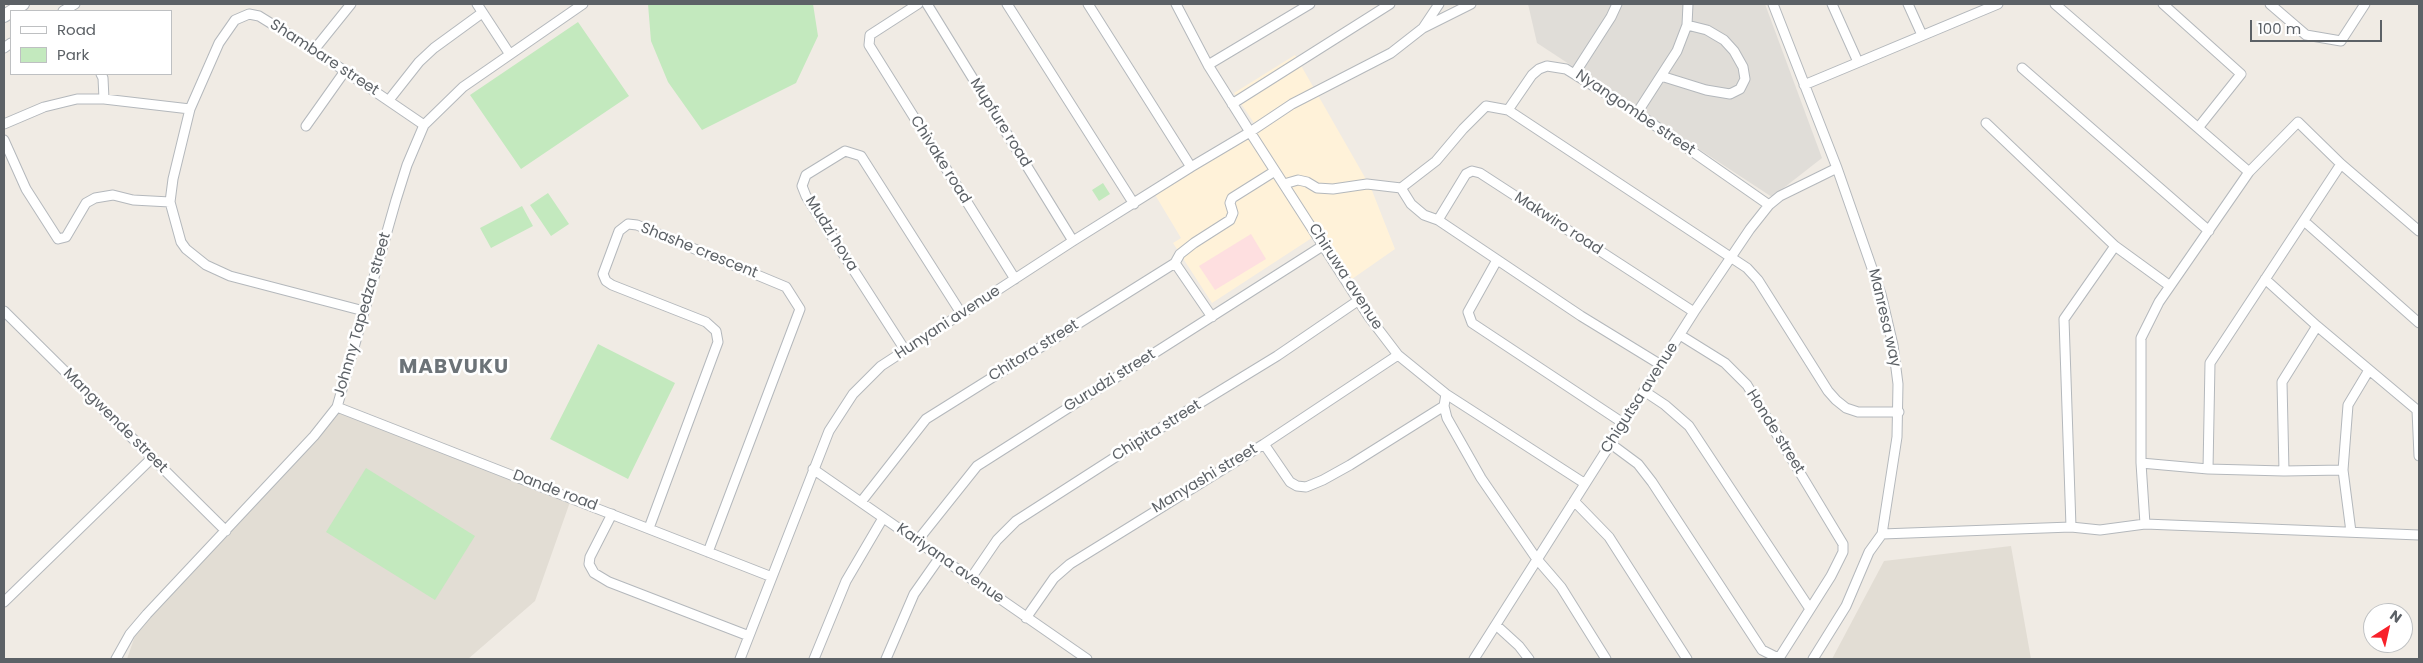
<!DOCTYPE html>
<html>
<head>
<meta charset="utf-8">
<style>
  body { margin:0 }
  #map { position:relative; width:2423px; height:663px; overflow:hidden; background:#f0ebe4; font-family:Poppins,sans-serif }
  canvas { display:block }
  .frame { position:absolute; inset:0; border:5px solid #5c6166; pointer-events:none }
  .legend { position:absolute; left:10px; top:10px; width:162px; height:65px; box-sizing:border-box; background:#fff; border:1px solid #bec0c2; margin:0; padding:6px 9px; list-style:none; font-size:15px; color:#5c6166 }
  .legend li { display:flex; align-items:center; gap:10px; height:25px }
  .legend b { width:25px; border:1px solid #bec0c2 }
  .north { position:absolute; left:2363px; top:603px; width:50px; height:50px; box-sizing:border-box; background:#fff; border:1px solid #bec0c2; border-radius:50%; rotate:35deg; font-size:14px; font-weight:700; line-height:20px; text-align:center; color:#5c6166 }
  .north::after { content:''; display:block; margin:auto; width:18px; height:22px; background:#f8212a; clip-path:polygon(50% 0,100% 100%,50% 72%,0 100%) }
  .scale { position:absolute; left:2250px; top:20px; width:132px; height:22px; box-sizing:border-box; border:2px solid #5c6166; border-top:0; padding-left:6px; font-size:15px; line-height:18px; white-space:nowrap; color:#5c6166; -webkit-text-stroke:4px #fff; paint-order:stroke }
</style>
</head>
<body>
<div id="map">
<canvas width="2423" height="663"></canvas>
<div class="frame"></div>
<ul class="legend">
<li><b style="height:6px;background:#fff"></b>Road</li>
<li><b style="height:14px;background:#c3e9be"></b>Park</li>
</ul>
<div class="north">N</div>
<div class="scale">100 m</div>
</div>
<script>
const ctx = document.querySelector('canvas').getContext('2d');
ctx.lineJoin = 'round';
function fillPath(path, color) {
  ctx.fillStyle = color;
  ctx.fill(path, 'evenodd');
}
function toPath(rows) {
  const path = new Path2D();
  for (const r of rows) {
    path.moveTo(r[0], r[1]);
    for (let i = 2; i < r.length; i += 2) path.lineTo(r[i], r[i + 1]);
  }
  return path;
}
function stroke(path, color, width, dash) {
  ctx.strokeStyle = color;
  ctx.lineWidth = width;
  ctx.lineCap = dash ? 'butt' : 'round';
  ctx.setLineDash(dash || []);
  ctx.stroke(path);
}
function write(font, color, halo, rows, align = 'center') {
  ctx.font = font + ' Poppins,sans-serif';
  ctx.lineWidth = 5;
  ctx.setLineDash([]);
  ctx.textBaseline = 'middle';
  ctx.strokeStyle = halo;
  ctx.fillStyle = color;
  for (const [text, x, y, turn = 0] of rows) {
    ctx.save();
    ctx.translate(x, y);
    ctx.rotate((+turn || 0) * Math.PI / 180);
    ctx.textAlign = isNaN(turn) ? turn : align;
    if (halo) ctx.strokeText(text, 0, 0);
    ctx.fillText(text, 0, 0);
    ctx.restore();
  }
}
const commercial = toPath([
  [1295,55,1371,188,1395,249,1352,279,1321,232,1212,303,1173,243,1181,238,1154,193,1258,129,1234,93]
]);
const industrial = toPath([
  [1528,4,1765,4,1822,158,1772,197,1537,43]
]);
const education = toPath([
  [337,409,570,502,535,601,468,659,127,659,138,627],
  [2011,546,2031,659,1832,659,1884,561]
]);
const medical = toPath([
  [1251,234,1266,259,1215,290,1199,266]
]);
const green = toPath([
  [648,4,813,4,818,36,796,83,702,130,668,82,651,41],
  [578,22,629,96,521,169,470,95],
  [1103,183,1110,194,1099,201,1092,190],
  [548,193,569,224,551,236,530,205],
  [522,206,533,226,491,248,480,228],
  [598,344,675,383,628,479,550,439],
  [366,468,475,536,435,600,326,532]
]);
const street = toPath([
  [477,4,509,53],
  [918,4,870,35,869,45,1015,279],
  [927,4,1073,241],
  [1007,4,1134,204],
  [1088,4,1191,167],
  [1176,4,1208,65,1250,132,1369,317,1398,355,1446,394,1584,483],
  [1773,4,1837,168,1881,294,1893,345,1898,384,1897,437,1882,534,1869,552,1846,606,1813,659],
  [1832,4,1858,62],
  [1908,4,1922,35],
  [2055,4,2249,172],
  [2163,4,2241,74,2198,128],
  [2270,4,2306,35,2341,41,2365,4],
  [63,11,75,4],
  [1423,28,1439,4],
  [4,48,11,43],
  [314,50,351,4],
  [1208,65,1310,4],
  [2022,68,2209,231],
  [1575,73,1611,17,1617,4],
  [101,74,103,78,104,99],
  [1661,76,1706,90,1730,94,1740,89,1745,79,1743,67,1734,51,1724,40,1707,30,1687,25],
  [1804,85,1998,4],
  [389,100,419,62,434,48,482,13],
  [1232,104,1390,4],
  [1508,110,1532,75,1539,69,1547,66,1566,69,1637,113,1769,205],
  [1637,113,1677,51,1687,25,1688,4],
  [1986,123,2115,246,2170,286],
  [4,124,44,107,77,99,104,99,190,109],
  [306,126,345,71],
  [4,140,26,189,58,239,66,237,86,203,95,198,113,195,133,200,170,202],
  [1284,184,1298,180,1307,182,1317,188,1333,189,1367,184,1401,188],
  [1438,220,1466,174,1472,171,1480,173,1694,312],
  [2304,221,2419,323],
  [1497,260,1468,312,1472,323,1623,423],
  [1175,263,1180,254,1194,243,1230,220,1233,213,1230,203,1232,198,1275,171],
  [2265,279,2317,326,2417,410,2419,456],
  [4,311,226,531],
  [364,311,230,276,206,265,186,249,181,242,170,202,173,179,190,109,219,43,235,20,249,14,259,16,314,50,424,125],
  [905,350,806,196,802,186,806,175,845,151,861,156,961,313],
  [1661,365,1581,316,1438,220,1424,215,1411,204,1401,188,1436,161,1463,129,1486,106,1508,110,1747,268,1758,280,1828,391,1836,400,1846,408,1858,412,1899,412],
  [1644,391,1665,405,1689,426,1810,609],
  [1446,394,1444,406,1447,418,1481,478,1536,558,1561,587,1606,659],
  [337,407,772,577],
  [1264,444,1290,482,1297,486,1306,487,1323,480,1350,465,1444,406],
  [1611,444,1638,464,1652,482,1762,650,1776,657,1781,655,1831,576,1843,552,1843,544,1747,385,1725,363,1680,335],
  [2141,463,2208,469,2284,471,2343,470],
  [813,469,1087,659],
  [2208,469,2210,363,2341,164],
  [2284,471,2282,382,2317,326],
  [1574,501,1609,537,1687,659],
  [861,502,926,419,1175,263,1212,317],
  [612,514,590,557,589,564,594,573,609,582,749,636],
  [2145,524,2141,463,2141,338,2159,302,2249,172,2298,122,2341,164,2419,231],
  [2071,527,2064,319,2115,246],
  [649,528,718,342,716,331,706,322,612,285,606,281,603,274,619,231,628,224,637,225,786,287,800,309,708,552],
  [2351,532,2343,470,2348,405,2369,370],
  [1882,534,2071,527,2100,530,2145,524,2419,535],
  [918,540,977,466,1324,245],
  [971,578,997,540,1016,521,1187,411,1277,356,1359,300],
  [4,602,152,458],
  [1026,618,1054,578,1070,564,1264,444,1398,355],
  [1496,625,1519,646,1529,659],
  [116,659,130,634,147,614,314,436,337,407,396,200,407,165,424,125,463,87,583,4],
  [740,659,829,431,853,394,881,366,1073,241,1191,167,1250,132,1292,104,1391,53,1423,28,1471,4],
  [814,659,846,581,883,518],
  [886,659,914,594,940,557],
  [1474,659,1694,312,1750,229,1769,205,1780,196,1837,168]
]);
const secondary = toPath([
  [4,16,23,4]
]);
const streetNames = [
  ["Shambare street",324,58,33],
  ["Nyangombe street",1635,113,34],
  ["Mupfure road",1000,123,58],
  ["Chivake road",940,160,58],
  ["Makwiro road",1558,224,33],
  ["Mudzi hova",831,234,58],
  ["Shashe crescent",699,251,22],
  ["Chiruwa avenue",1345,277,57],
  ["Johnny Tapedza street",363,315,-74],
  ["Manresa way",1884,318,77],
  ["Hunyani avenue",948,323,-33],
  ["Chitora street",1034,351,-32],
  ["Gurudzi street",1110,381,-32],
  ["Chigutsa avenue",1640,398,-57],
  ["Mangwende street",115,421,45],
  ["Chipita street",1157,431,-32],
  ["Honde street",1775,432,58],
  ["Manyashi street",1205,479,-31],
  ["Dande road",555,491,21],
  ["Kariyana avenue",950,564,35]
];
const districtNames = [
  ["MABVUKU",454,368]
];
fillPath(commercial, '#fff2d9');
fillPath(industrial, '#e0ddd8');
fillPath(education, '#e2ddd4');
fillPath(medical, '#fedfe0');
fillPath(green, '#c3e9be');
stroke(street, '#b4b8bc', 11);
stroke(secondary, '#b5babf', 14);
stroke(street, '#fff', 9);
stroke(secondary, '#fff', 12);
write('15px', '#5c6166', '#fff', streetNames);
ctx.letterSpacing = '1px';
write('bold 20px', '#6c7378', '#fff', districtNames);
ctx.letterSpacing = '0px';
</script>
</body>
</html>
